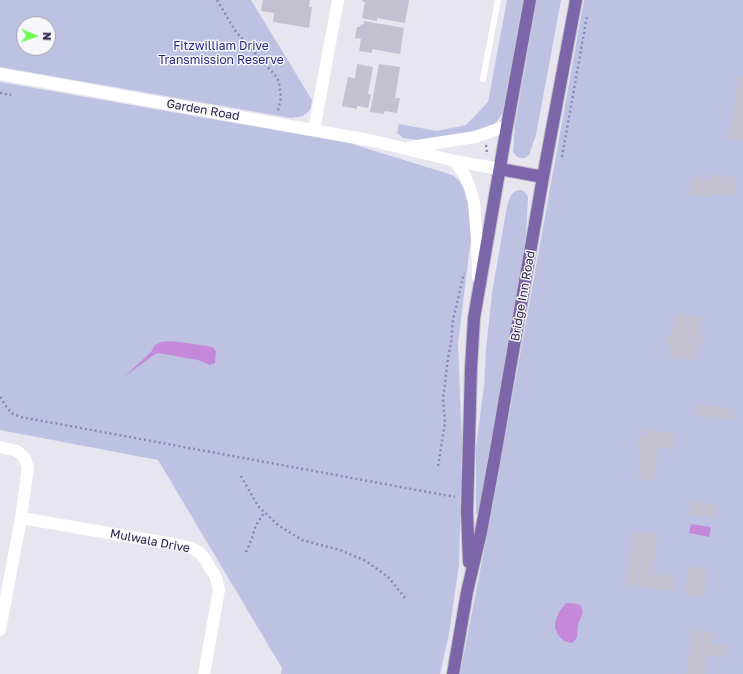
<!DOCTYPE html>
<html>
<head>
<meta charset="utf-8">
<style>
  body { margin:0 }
  #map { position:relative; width:743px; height:674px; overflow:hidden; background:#e7e5ef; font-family:"Golos Text",sans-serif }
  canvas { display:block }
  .north { position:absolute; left:16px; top:16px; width:40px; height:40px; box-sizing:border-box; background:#f7f6fb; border:1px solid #a6a1b2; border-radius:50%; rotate:92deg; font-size:11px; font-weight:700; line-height:16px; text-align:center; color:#2d2244 }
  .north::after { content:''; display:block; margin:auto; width:14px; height:18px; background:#71fe55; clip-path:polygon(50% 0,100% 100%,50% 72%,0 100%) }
</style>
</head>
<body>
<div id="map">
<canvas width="743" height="674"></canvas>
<div class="north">N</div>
</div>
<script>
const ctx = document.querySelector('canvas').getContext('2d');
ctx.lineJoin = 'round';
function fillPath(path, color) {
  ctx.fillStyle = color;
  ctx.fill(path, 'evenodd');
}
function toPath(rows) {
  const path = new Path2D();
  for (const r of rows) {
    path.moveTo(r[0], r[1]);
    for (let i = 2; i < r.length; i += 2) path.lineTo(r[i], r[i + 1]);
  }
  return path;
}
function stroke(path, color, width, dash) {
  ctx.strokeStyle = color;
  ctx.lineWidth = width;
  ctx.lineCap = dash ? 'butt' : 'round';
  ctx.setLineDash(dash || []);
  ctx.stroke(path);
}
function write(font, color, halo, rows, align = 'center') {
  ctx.font = font + ' "Golos Text",sans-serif';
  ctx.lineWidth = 3;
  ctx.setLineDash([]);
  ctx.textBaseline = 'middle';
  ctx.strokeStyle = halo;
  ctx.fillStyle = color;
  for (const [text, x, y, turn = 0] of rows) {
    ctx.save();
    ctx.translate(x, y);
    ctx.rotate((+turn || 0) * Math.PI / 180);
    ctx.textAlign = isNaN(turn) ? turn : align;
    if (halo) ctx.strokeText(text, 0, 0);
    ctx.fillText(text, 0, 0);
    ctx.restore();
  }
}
const green = toPath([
  [0,0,251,0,312,100,311,107,309,111,303,116,291,118,0,67],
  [24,24,48,24,48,48,24,48],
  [507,0,523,0,504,104,502,113,498,120,493,125,476,131,424,141,403,138,397,133,399,124,437,131,466,125,488,102],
  [537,0,561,0,536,135,529,155,525,158,520,158,516,156,513,152,515,124],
  [584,0,743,0,743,674,460,674,494,499],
  [0,82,349,143,446,173,454,176,460,182,465,190,468,199,472,231,458,343,462,444,459,565,449,634,440,674,281,674,282,668,158,460,0,430],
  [519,190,523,191,526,193,528,198,526,236,481,513,478,516,476,513,476,447,484,386,486,350,492,293,507,206,511,195,515,191]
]);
const water = toPath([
  [171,341,208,346,214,348,216,352,215,363,210,365,198,360,158,353,155,354,124,377,151,352,155,345,161,342],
  [691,524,711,527,709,537,689,533],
  [566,603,570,603,578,604,581,606,583,612,578,624,577,637,574,642,571,643,564,641,558,635,555,628,555,623,559,612]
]);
const building = toPath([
  [263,0,310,0,309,7,312,7,309,28,273,22,274,13,261,11],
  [363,0,409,0,405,23,377,18,377,21,362,18,365,2,362,2],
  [364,21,404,28,400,54,372,49,372,53,359,51,361,39,355,38,357,27,360,27,361,24,363,25],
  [357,64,373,67,368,94,371,95,368,108,357,106,357,109,342,106,348,77,355,78],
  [379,64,400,67,395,98,400,98,397,113,385,111,384,114,370,112],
  [739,75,743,76,743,141,728,139],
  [712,174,737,178,734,197,711,193,710,198,689,194,692,176,711,179],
  [675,313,701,317,699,331,700,331,703,335,703,341,699,344,697,344,694,361,668,357,670,346,665,342,666,337,672,334],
  [697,403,734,410,733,420,710,416,710,418,695,416],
  [645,429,676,434,674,449,659,447,653,481,637,478,641,451,636,450,639,435,644,436],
  [692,501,717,505,715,518,690,514],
  [634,530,658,534,652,573,676,577,673,592,625,584],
  [689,566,708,569,704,598,685,595],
  [693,629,713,633,712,643,727,645,725,658,709,655,706,674,686,674]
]);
const path = toPath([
  [217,0,236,32,275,75,279,82,281,97,278,111],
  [0,93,11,95],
  [486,145,487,149,486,155],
  [562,157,587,16],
  [0,397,8,409,13,414,21,417,455,497],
  [438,466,445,423,443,399,448,358,451,343,453,320,464,273],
  [241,476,258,506,278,525,302,540,340,550,366,561,388,577,405,598],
  [246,552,252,538,256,525,264,513]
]);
const lane = toPath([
  [483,79,498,0]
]);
const street = toPath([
  [0,74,374,141,455,161,500,169],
  [314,130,338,0],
  [411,147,475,137,507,126],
  [455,161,465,176,470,188,474,203,477,239,478,277],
  [0,447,17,451,24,457,28,467,21,518,0,630],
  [21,518,179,545,191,548,199,552,205,559,216,578,219,590,204,674]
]);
const primary = toPath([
  [500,169,543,177],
  [469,562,467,512,471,368,474,318,507,126,530,0],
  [453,674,467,592,481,532,495,456,543,177,576,0]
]);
const parkNames = [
  ["Fitzwilliam Drive",221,46],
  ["Transmission Reserve",221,60]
];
const streetNames = [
  ["Garden Road",203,110,10],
  ["Bridge Inn Road",523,296,-80],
  ["Mulwala Drive",150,541,11]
];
fillPath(green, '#bdc2e2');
fillPath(water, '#c489d9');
fillPath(building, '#c3c1d1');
stroke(primary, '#c4c1cb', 14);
stroke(path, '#9183b6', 2.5, [2, 3]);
stroke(lane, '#fff', 6);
stroke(street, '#fff', 12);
stroke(primary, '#7c66a9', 12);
write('12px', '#282a7f', '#f7f6fb', parkNames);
write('12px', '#2d2244', '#f7f6fb', streetNames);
</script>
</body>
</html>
